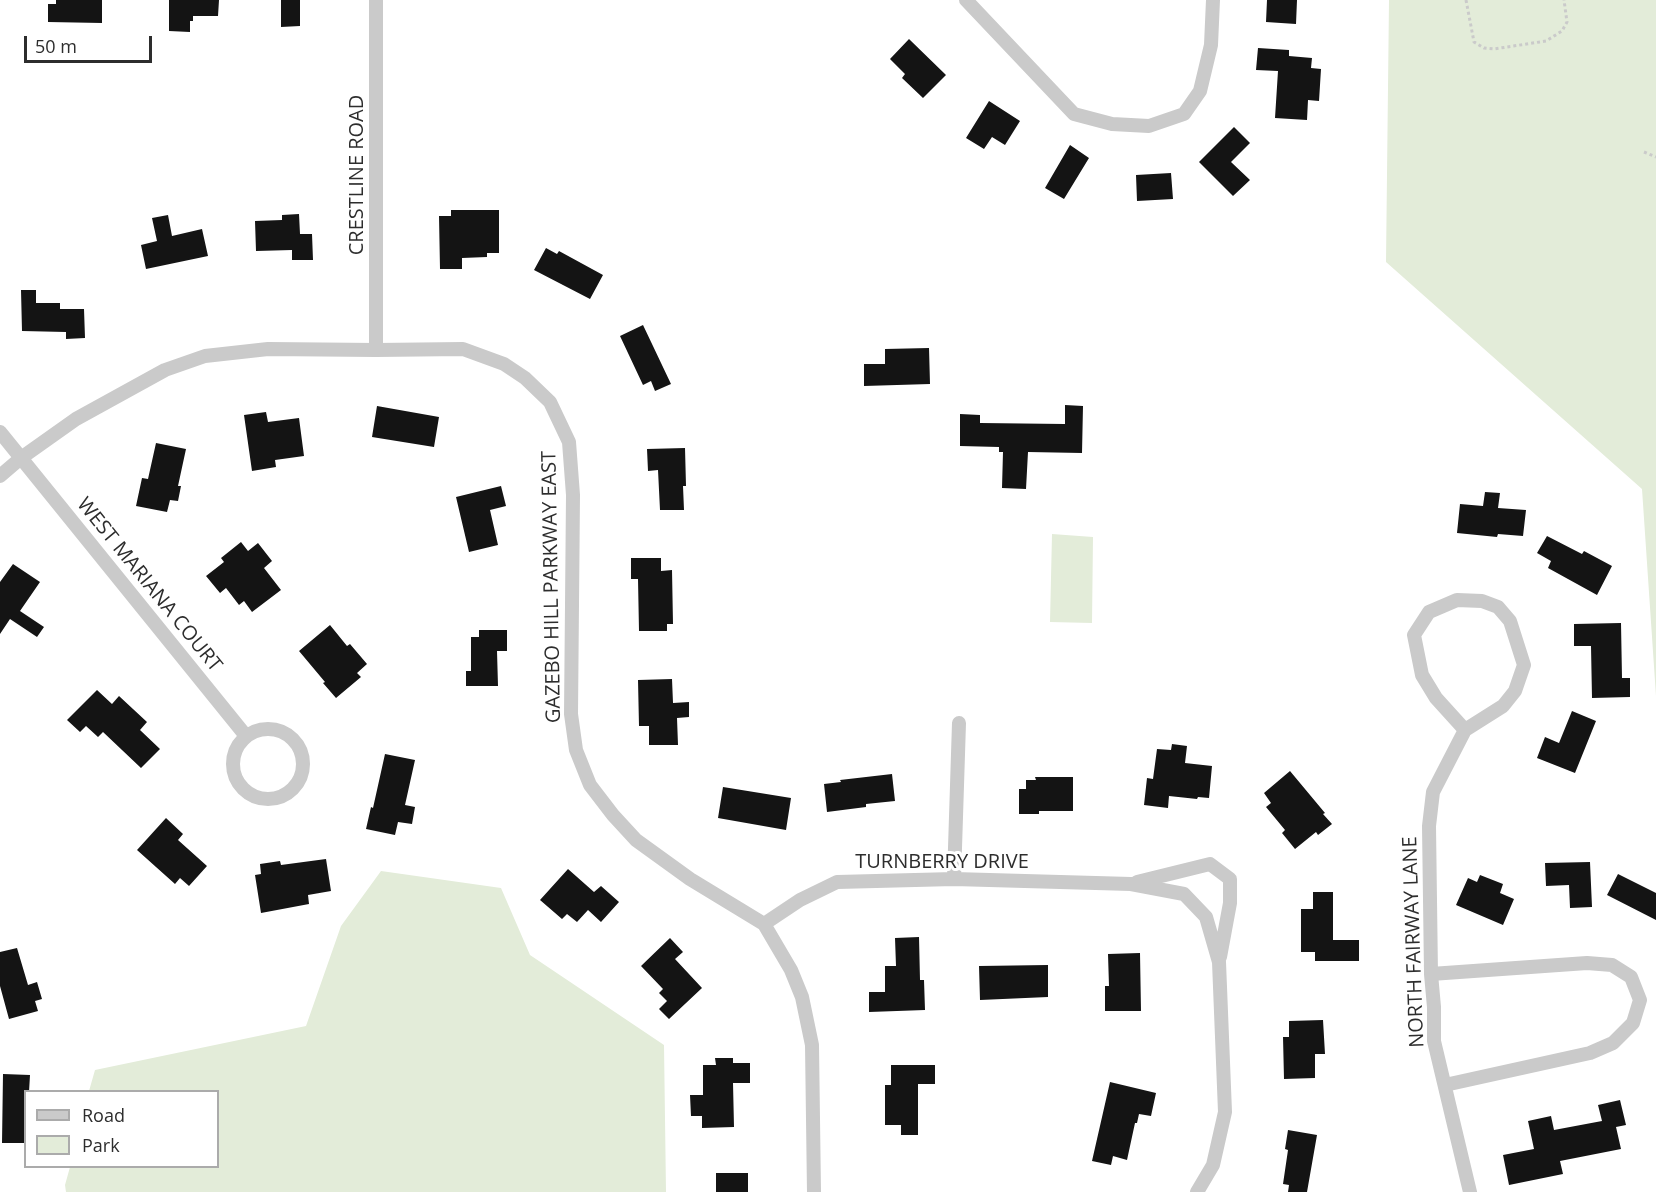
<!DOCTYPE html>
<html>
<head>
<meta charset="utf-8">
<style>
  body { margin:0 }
  #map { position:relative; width:1656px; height:1192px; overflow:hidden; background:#fff; font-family:"Open Sans",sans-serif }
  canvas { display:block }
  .legend { position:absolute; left:24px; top:1090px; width:195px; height:78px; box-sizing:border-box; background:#fff; border:2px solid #ababab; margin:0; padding:8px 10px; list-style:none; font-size:18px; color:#2d2d2d }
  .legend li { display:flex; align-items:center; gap:12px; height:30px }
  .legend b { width:30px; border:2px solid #ababab }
  .scale { position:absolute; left:24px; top:36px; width:128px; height:27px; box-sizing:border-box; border:3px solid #2d2d2d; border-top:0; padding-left:8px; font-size:18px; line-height:21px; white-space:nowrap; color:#2d2d2d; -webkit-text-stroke:4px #fff; paint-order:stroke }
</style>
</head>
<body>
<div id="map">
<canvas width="1656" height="1192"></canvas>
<ul class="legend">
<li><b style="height:8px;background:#cacaca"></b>Road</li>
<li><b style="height:16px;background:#e3ecd9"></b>Park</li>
</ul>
<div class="scale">50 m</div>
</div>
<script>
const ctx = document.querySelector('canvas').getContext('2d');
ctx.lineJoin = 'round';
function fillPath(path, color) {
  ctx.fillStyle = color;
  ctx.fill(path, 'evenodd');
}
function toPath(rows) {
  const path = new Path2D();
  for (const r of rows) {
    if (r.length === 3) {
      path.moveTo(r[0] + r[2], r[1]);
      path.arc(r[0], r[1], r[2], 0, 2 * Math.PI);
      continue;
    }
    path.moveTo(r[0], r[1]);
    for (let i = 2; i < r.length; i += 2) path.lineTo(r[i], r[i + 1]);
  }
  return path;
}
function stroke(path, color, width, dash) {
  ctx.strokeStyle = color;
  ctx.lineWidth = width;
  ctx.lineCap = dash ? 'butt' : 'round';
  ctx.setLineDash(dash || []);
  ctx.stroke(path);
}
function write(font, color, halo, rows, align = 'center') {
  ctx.font = font + ' "Open Sans",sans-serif';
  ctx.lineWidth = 6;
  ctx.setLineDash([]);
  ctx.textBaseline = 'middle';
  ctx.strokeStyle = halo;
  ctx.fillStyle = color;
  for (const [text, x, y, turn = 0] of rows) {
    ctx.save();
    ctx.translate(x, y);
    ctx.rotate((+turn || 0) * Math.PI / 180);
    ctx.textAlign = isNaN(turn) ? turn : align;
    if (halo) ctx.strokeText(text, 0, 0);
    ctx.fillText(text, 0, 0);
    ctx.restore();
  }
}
const green = toPath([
  [1389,0,1656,0,1656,696,1642,489,1386,262],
  [1052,534,1093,537,1092,623,1050,622],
  [381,871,501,888,530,955,664,1045,666,1192,66,1192,65,1185,70,1167,218,1166,218,1092,89,1091,95,1070,306,1026,341,926]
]);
const building = toPath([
  [56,0,102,0,102,23,48,22,48,4,56,4],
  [169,0,219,0,218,16,193,16,193,21,190,21,190,32,169,31],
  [281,0,300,0,300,26,281,27],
  [1267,0,1297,0,1296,24,1266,22],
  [909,39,946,75,923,98,902,78,905,74,890,59],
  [1258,48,1289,50,1289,56,1312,58,1311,68,1321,69,1319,101,1308,100,1307,120,1275,118,1278,71,1256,70],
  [989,101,1020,121,1005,145,992,137,984,149,966,138],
  [1234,127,1250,143,1231,162,1250,180,1233,196,1199,162],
  [1070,145,1089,158,1064,199,1045,188],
  [1171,173,1173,199,1137,201,1136,175],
  [451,210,499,210,499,253,487,253,487,257,462,258,462,269,440,269,439,216,451,216],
  [299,214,300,234,312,234,313,260,292,260,292,250,256,251,255,221,282,220,282,215],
  [168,215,172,236,202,229,208,256,146,269,141,245,157,241,152,218],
  [546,248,557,254,559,251,603,275,590,299,534,270],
  [21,290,36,290,36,303,60,303,60,309,84,309,85,338,66,339,66,332,22,331],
  [643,325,671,384,655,391,651,381,643,385,620,336],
  [929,348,930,384,864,386,864,364,885,364,885,349],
  [1065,405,1083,406,1082,453,1028,452,1026,489,1002,488,1003,452,999,452,999,447,960,446,960,414,980,415,980,423,1065,424],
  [377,406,439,417,434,447,372,437],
  [266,412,268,422,299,418,304,456,275,460,276,467,252,471,244,415],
  [156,443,186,449,178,486,181,486,178,501,170,500,167,512,136,506,142,478,148,479],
  [685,448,686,486,683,486,684,510,660,510,658,470,648,471,647,449],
  [501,486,506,506,490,510,498,545,469,552,456,497],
  [1485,492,1500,493,1498,508,1526,510,1523,536,1498,534,1497,537,1457,533,1460,504,1483,506],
  [1547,536,1582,554,1584,551,1612,566,1597,595,1548,568,1551,561,1537,553],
  [241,542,248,551,258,543,272,561,264,568,281,590,252,612,244,601,239,605,226,588,220,593,206,576,224,562,221,558],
  [631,558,661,558,661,571,672,570,673,624,667,624,667,631,639,631,638,579,631,579],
  [13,564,40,582,20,611,44,627,37,637,10,619,0,634,0,582],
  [1621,623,1622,678,1630,678,1630,697,1592,698,1591,646,1574,646,1574,624],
  [330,625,347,646,350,644,367,664,357,673,361,677,336,698,323,683,325,682,299,651],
  [479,630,507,630,507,651,497,651,498,686,466,686,466,671,471,671,471,637,479,637],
  [672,679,673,703,689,702,689,717,677,718,678,745,649,745,649,726,639,726,638,680],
  [97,690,112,704,119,696,147,722,140,730,160,749,141,768,103,732,98,737,86,726,80,732,67,720],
  [1572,711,1596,721,1575,773,1537,758,1545,737,1559,743],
  [1172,744,1187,746,1185,763,1212,766,1209,798,1198,797,1197,799,1169,796,1168,808,1144,805,1147,778,1153,779,1157,749,1171,750],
  [385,754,415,760,405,805,415,807,412,824,398,822,395,835,366,829,371,807,373,808],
  [1290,771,1325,813,1323,814,1332,824,1318,835,1316,832,1295,849,1282,833,1285,830,1266,807,1271,803,1264,793],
  [892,774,895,801,866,804,866,807,827,812,824,784,841,782,840,780],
  [1035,777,1073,777,1073,811,1039,811,1039,814,1019,814,1019,789,1026,789,1026,780,1036,780],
  [723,787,791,798,786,830,718,818],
  [166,818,183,834,178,840,207,866,189,886,180,878,175,884,137,850],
  [326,859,331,891,308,895,309,904,261,913,255,875,261,874,260,864,280,861,281,865],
  [1590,862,1592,907,1570,908,1569,885,1546,886,1545,863],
  [568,869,594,892,601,886,619,902,601,922,588,910,577,922,567,914,562,919,540,900],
  [1618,874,1656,893,1656,920,1607,895],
  [1480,875,1503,884,1500,893,1514,899,1503,925,1456,905,1468,878,1477,882],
  [1313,892,1333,892,1333,940,1359,940,1359,961,1315,961,1315,952,1301,952,1301,909,1313,909],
  [919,937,920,980,924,980,925,1010,869,1012,869,992,885,992,885,966,896,966,895,938],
  [670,938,683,952,675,959,702,988,669,1019,659,1009,667,1001,659,993,663,989,641,966],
  [17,948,28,985,37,982,42,999,35,1001,38,1011,9,1019,0,986,0,952],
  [1140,953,1141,1011,1105,1011,1105,986,1109,986,1108,954],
  [1048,965,1048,997,980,1000,979,966],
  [1323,1020,1325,1054,1315,1054,1315,1078,1284,1079,1283,1037,1289,1037,1289,1021],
  [715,1058,733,1058,733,1063,750,1063,750,1083,733,1083,734,1127,702,1128,702,1116,691,1116,690,1095,703,1095,703,1065,716,1065],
  [891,1065,935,1065,935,1084,918,1084,918,1135,901,1135,901,1125,885,1125,885,1085,891,1085],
  [3,1074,30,1075,29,1092,26,1092,26,1143,2,1143],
  [1110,1082,1156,1093,1151,1116,1139,1114,1137,1123,1135,1123,1127,1160,1113,1156,1111,1165,1092,1161],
  [1620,1100,1626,1125,1616,1127,1621,1149,1560,1161,1563,1174,1509,1185,1503,1155,1534,1149,1528,1121,1551,1116,1554,1130,1602,1121,1598,1105],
  [1288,1130,1317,1135,1307,1192,1288,1192,1289,1185,1283,1184,1288,1150,1285,1149],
  [716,1173,748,1173,748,1192,716,1192]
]);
const path = toPath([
  [1466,0,1474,42,1484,48,1494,49,1546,41,1562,31,1567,22,1564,0],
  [1644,152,1656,157]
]);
const minor = toPath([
  [376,0,376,350],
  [966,0,1074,114,1112,124,1149,126,1184,114,1200,91,1211,45,1213,0],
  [0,432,246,736],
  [0,476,21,458,76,419,165,370,205,356,268,349,376,350,463,349,504,364,525,378,550,402,569,442,573,495,571,714,576,750,590,785,613,815,636,840,690,879,764,924,791,970,802,997,812,1045,814,1192],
  [268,764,35],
  [1465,730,1436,698,1422,675,1414,635,1429,612,1457,600,1482,601,1498,607,1510,621,1524,665,1515,691,1503,706,1465,730,1433,792,1429,826,1431,974,1434,1007,1434,1041,1470,1192],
  [954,879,959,723],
  [1137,882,1210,864,1230,879,1230,903,1220,957],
  [764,924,800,900,837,882,954,879,1131,884,1184,894,1206,917,1219,962,1225,1112,1213,1165,1197,1192],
  [1431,974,1587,963,1612,965,1631,977,1640,1000,1633,1023,1613,1043,1590,1053,1445,1085]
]);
const streetNames = [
  ["CRESTLINE ROAD",357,175,-90],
  ["WEST MARIANA COURT",149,585,51],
  ["GAZEBO HILL PARKWAY EAST",552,587,-91],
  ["TURNBERRY DRIVE",942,862],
  ["NORTH FAIRWAY LANE",1414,942,-92]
];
fillPath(green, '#e3ecd9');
fillPath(building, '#141414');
stroke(path, '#cacaca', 3, [3, 3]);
stroke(minor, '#cacaca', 14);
write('20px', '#2d2d2d', '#fff', streetNames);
</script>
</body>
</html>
